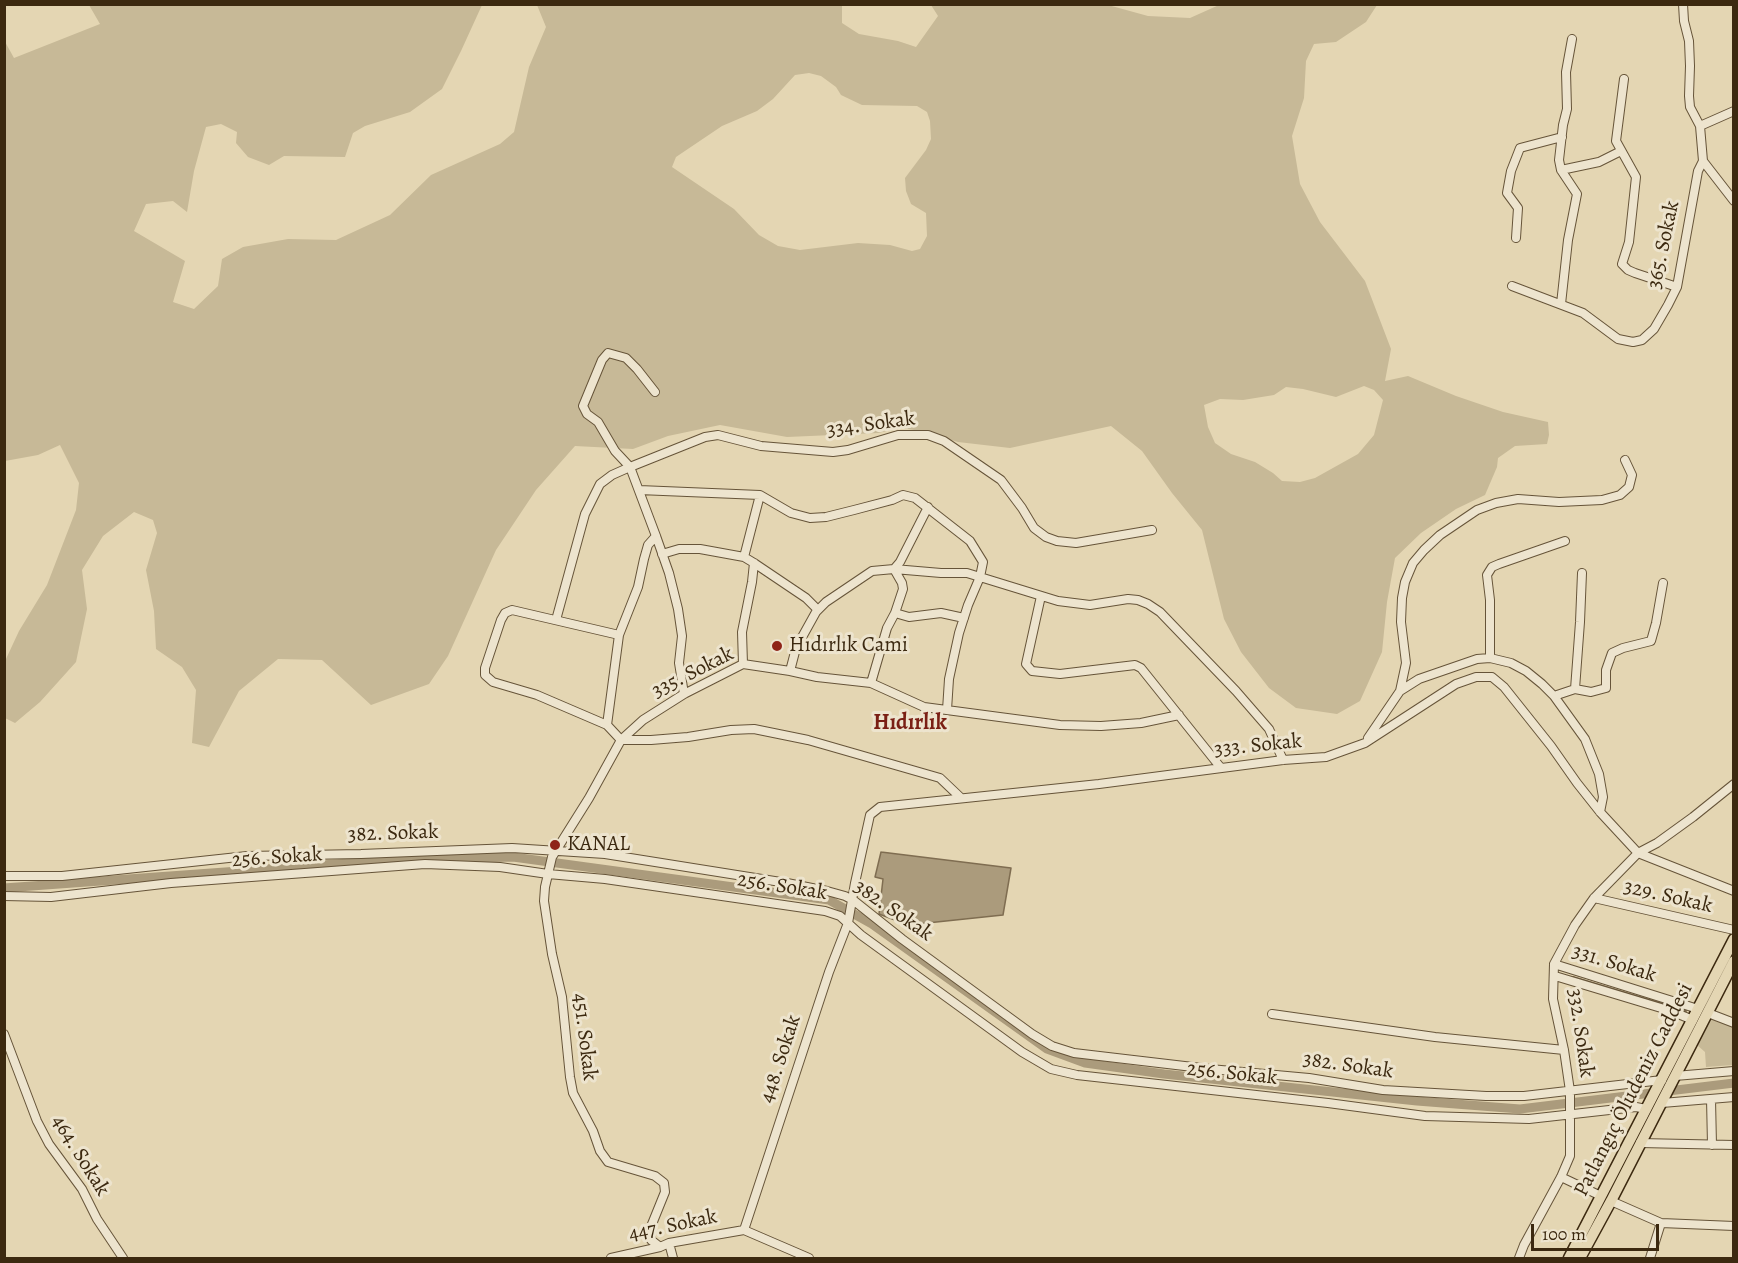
<!DOCTYPE html>
<html>
<head>
<meta charset="utf-8">
<style>
  body { margin:0 }
  #map { position:relative; width:1738px; height:1263px; overflow:hidden; background:#e4d6b3; font-family:Alegreya,serif }
  canvas { display:block }
  .frame { position:absolute; inset:0; border:6px solid #3c2910; pointer-events:none }
  .scale { position:absolute; left:1531px; top:1224px; width:128px; height:27px; box-sizing:border-box; border:3px solid #3c2910; border-top:0; padding-left:8px; font-size:18px; line-height:21px; white-space:nowrap; color:#3c2910; -webkit-text-stroke:4px #ede4ce; paint-order:stroke }
</style>
</head>
<body>
<div id="map">
<canvas width="1738" height="1263"></canvas>
<div class="frame"></div>
<div class="scale">100 m</div>
</div>
<script>
const ctx = document.querySelector('canvas').getContext('2d');
ctx.lineJoin = 'round';
function fillPath(path, color) {
  ctx.fillStyle = color;
  ctx.fill(path, 'evenodd');
}
function toPath(rows) {
  const path = new Path2D();
  for (const r of rows) {
    path.moveTo(r[0], r[1]);
    for (let i = 2; i < r.length; i += 2) path.lineTo(r[i], r[i + 1]);
  }
  return path;
}
function stroke(path, color, width, dash) {
  ctx.strokeStyle = color;
  ctx.lineWidth = width;
  ctx.lineCap = dash ? 'butt' : 'round';
  ctx.setLineDash(dash || []);
  ctx.stroke(path);
}
function write(font, color, halo, rows, align = 'center') {
  ctx.font = font + ' Alegreya,serif';
  ctx.lineWidth = 6;
  ctx.setLineDash([]);
  ctx.textBaseline = 'middle';
  ctx.strokeStyle = halo;
  ctx.fillStyle = color;
  for (const [text, x, y, turn = 0] of rows) {
    ctx.save();
    ctx.translate(x, y);
    ctx.rotate((+turn || 0) * Math.PI / 180);
    ctx.textAlign = isNaN(turn) ? turn : align;
    if (halo) ctx.strokeText(text, 0, 0);
    ctx.fillText(text, 0, 0);
    ctx.restore();
  }
}
const green = toPath([
  [89,5,482,5,461,51,442,89,410,112,365,126,353,133,345,157,284,156,269,165,248,157,236,143,237,132,221,124,206,127,194,171,187,212,173,201,146,204,134,231,185,261,173,302,194,309,218,286,222,259,243,247,288,239,336,240,390,215,431,175,500,144,514,132,529,67,546,27,537,5,842,5,842,23,859,34,898,41,916,47,938,16,931,5,1108,5,1148,16,1190,18,1219,5,1377,5,1366,22,1336,42,1314,44,1306,61,1304,98,1292,136,1300,184,1320,222,1365,281,1391,349,1385,381,1408,376,1456,396,1503,412,1548,422,1549,435,1547,444,1515,446,1498,458,1497,467,1485,495,1456,509,1421,533,1395,558,1387,602,1382,652,1360,701,1337,714,1296,708,1269,688,1241,652,1224,619,1202,530,1172,493,1142,451,1111,426,1010,448,958,442,921,431,901,428,878,433,787,437,720,425,668,436,633,449,575,446,536,490,496,550,448,656,429,684,371,705,322,660,278,659,239,691,209,747,192,743,196,690,182,667,156,649,154,611,146,570,157,533,153,520,134,512,103,536,82,570,87,609,76,662,40,702,15,723,5,718,4,668,6,659,19,631,47,585,76,510,79,483,60,445,38,455,5,461,4,40,14,58,100,24],
  [809,73,821,76,836,87,841,95,862,105,917,106,927,112,930,121,931,139,926,150,905,178,906,191,911,204,926,213,927,236,920,249,912,251,890,245,858,243,800,250,778,246,759,235,734,209,672,167,676,157,722,126,757,111,773,99,795,75],
  [1364,386,1374,390,1383,400,1374,435,1358,454,1315,478,1300,482,1282,481,1273,473,1255,462,1231,454,1215,443,1208,427,1204,405,1220,399,1243,400,1274,395,1286,387,1303,389,1336,397],
  [1712,1019,1733,1025,1733,1065,1706,1067,1705,1052,1697,1045]
]);
const water = toPath([
  [881,852,1011,868,1003,915,908,925,879,914,883,879,875,877,881,852]
]);
const stream = toPath([
  [1573,977,1686,1011]
]);
const canal = toPath([
  [4,888,377,861,513,857,829,900,872,924,1047,1049,1085,1063,1164,1074,1417,1101,1520,1109,1734,1083]
]);
const minor = toPath([
  [1683,4,1684,21,1689,41,1690,66,1689,96,1690,107,1700,126,1703,161,1734,201],
  [1624,79,1616,141,1636,177,1629,242,1622,264,1628,270,1635,273,1677,287],
  [1700,126,1734,111],
  [1561,170,1599,162,1621,151],
  [1516,238,1518,208,1507,193,1511,171,1520,148,1562,137],
  [1512,286,1583,313,1618,339,1633,342,1642,340,1654,329,1668,305,1677,287,1698,171,1703,161],
  [1561,304,1568,240,1577,194,1561,170,1559,160,1563,125,1567,109,1566,72,1572,39],
  [655,392,637,369,626,358,608,353,602,360,583,406,587,414,598,422,615,451,630,467,656,536,669,573,678,609,682,636,679,663,684,694],
  [639,490,760,495,791,513,810,518,826,517,854,510,892,500,903,495,915,498,970,541,983,562,980,577,968,605,959,633,949,679,947,710],
  [662,554,679,549,700,549,744,557,754,563,806,598,818,610],
  [744,557,760,495],
  [1041,596,1026,664,1032,671,1060,674,1135,665,1141,668,1221,768],
  [895,613,909,617,941,613,964,618],
  [556,620,585,514,600,484,612,475,630,467,705,437,718,435,761,446,833,452,848,450,898,435,928,435,944,441,1001,480,1022,508,1034,528,1046,537,1057,541,1076,543,1152,530],
  [619,635,512,610,505,613,501,620,485,668,485,675,493,682,537,695,607,725,621,740,651,740,688,737,731,730,754,729,808,740,940,778,960,797],
  [1490,658,1490,600,1487,575,1492,567,1499,564,1565,541],
  [743,664,742,632,752,582,754,563],
  [790,671,817,677,871,683,924,707,1060,725,1101,726,1141,723,1179,715],
  [871,683,887,628,895,613,903,589,902,583,894,569,900,562,928,507],
  [1575,689,1580,622,1582,573],
  [1400,691,1406,663,1401,622,1402,598,1405,582,1413,563,1424,550,1440,535,1477,510,1496,503,1518,499,1559,502,1602,500,1620,495,1629,487,1632,475,1625,460],
  [1554,696,1575,689,1591,692,1606,688,1606,670,1612,653,1623,648,1651,641,1656,623,1663,583],
  [607,725,619,635,638,587,644,559,648,545,656,536],
  [1368,738,1400,691,1419,679,1477,659,1490,658,1511,663,1526,671,1542,684,1554,696,1585,739,1599,774,1603,797,1600,812],
  [4,876,62,876,247,856,361,854,512,848,605,854,787,883,827,891,845,896,853,900,902,939,1032,1034,1052,1046,1074,1053,1210,1069,1309,1078,1383,1090,1486,1096,1524,1096,1662,1080],
  [4,896,51,897,171,883,425,864,500,867,548,874,605,879,825,911,840,916,861,935,1022,1052,1051,1069,1077,1075,1328,1103,1425,1116,1529,1119,1636,1107,1646,1109],
  [1594,898,1734,930],
  [1554,964,1698,1009],
  [1555,976,1671,1011,1693,1020],
  [1708,1013,1734,1023],
  [1272,1014,1435,1037,1564,1050],
  [4,1034,37,1121,49,1144,82,1189,97,1219,123,1258],
  [1675,1076,1734,1071],
  [1711,1099,1712,1145],
  [1662,1103,1734,1097],
  [1640,1143,1734,1145],
  [1561,1177,1601,1196],
  [1611,1201,1661,1223,1734,1226],
  [744,1230,829,972,848,923,855,883,870,815,880,807,1099,784,1283,760,1326,757,1365,743,1456,684,1476,677,1492,677,1504,687,1551,746,1577,783,1600,812,1638,853,1734,891],
  [744,1230,809,1258],
  [669,1243,673,1258],
  [660,1247,651,1240,650,1229,665,1192,664,1183,655,1176,608,1162,600,1151,593,1131,573,1093,570,1077,562,997,552,954,544,901,545,887,552,857,589,798,621,740,643,720,684,694,743,664,790,671,796,648,816,612,826,602,872,571,894,569,941,573,967,573,1058,601,1090,605,1128,599,1138,600,1148,604,1160,612,1236,691,1269,729,1283,760],
  [611,1258,660,1247,669,1243,744,1230],
  [1519,1258,1524,1245,1561,1177,1570,1156,1570,1091,1564,1050,1553,999,1554,964,1575,925,1594,898,1638,853,1657,843,1693,817,1734,784],
  [1650,1258,1661,1223]
]);
const major = toPath([
  [1569,1258,1734,939],
  [1580,1258,1611,1201,1734,961]
]);
const markers = [
  [777,646,6,"#8f2418"],
  [555,845,6,"#8f2418"]
];
const streetNames = [
  ["365. Sokak",1664,245,-78],
  ["334. Sokak",871,425,-8],
  ["335. Sokak",693,673,-27],
  ["333. Sokak",1258,746,-6],
  ["382. Sokak",393,834,-2],
  ["256. Sokak",277,858,-4],
  ["256. Sokak",782,887,9],
  ["329. Sokak",1668,897,13],
  ["382. Sokak",893,911,35],
  ["331. Sokak",1614,964,17],
  ["332. Sokak",1580,1033,82],
  ["451. Sokak",584,1037,83],
  ["448. Sokak",781,1059,-72],
  ["382. Sokak",1348,1066,8],
  ["256. Sokak",1232,1074,6],
  ["Patlangıç Öludeniz Caddesi",1634,1090,-63],
  ["464. Sokak",80,1156,58],
  ["447. Sokak",673,1226,-12]
];
const poiNames = [
  ["Hıdırlık Cami",789,646],
  ["KANAL",567,845]
];
const neighbourhoodNames = [
  ["Hıdırlık",910,724]
];
fillPath(green, '#c7b997');
fillPath(water, '#ab9b7c');
stroke(water, '#7f6d51', 1.5);
stroke(stream, '#7f6d51', 2);
stroke(canal, '#ab9b7c', 9);
stroke(minor, '#665439', 10);
stroke(major, '#3c2910', 13);
stroke(minor, '#ede4ce', 8);
stroke(major, '#e4d6b3', 10);
for (const [x, y, r, color] of markers) {
  const dot = new Path2D();
  dot.arc(x, y, r, 0, 2 * Math.PI);
  ctx.fillStyle = color;
  ctx.fill(dot);
  stroke(dot, '#ede4ce', 2);
}
write('21px', '#3c2910', '#ede4ce', streetNames);
write('21px', '#3c2910', '#ede4ce', poiNames, 'left');
write('bold 22px', '#7a1f14', '#ede4ce', neighbourhoodNames);
</script>
</body>
</html>
